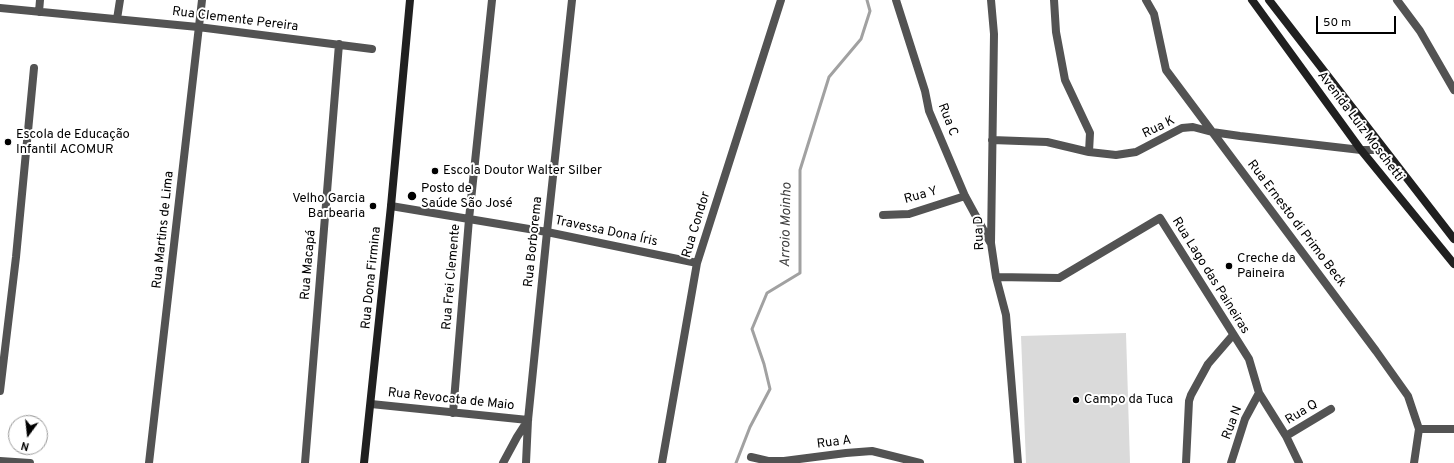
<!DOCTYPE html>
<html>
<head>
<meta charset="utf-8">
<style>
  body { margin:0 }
  #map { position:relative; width:1454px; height:463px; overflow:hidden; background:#fff; font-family:Overpass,sans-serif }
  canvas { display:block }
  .north { position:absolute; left:8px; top:415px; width:40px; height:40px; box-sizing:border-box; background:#fff; border:1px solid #999; border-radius:50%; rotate:195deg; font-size:11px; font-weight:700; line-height:16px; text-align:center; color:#000 }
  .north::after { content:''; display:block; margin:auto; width:14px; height:18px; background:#000; clip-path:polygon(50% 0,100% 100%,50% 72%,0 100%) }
  .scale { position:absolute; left:1316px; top:16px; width:80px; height:18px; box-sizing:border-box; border:2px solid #000; border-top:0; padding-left:5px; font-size:12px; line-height:14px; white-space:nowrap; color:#000; -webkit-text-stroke:3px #fff; paint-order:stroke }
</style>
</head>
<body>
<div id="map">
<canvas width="1454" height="463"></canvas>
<div class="north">N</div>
<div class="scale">50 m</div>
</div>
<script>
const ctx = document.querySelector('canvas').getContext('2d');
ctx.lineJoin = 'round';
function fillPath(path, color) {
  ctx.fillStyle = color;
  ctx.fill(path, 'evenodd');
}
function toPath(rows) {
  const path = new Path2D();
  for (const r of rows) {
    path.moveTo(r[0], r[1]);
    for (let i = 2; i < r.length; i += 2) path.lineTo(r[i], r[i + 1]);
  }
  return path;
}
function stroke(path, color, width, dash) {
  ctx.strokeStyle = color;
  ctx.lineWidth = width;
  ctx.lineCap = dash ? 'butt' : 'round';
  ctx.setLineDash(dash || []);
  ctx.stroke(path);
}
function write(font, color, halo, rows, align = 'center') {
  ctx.font = font + ' Overpass,sans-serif';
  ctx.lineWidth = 4;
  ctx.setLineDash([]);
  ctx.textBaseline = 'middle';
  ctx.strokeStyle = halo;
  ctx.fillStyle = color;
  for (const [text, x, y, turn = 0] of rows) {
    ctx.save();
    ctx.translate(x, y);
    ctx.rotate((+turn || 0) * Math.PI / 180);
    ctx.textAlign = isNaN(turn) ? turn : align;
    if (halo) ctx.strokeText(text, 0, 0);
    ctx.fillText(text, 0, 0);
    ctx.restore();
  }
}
const green = toPath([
  [1126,333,1130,463,1026,463,1021,336]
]);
const stream = toPath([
  [736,463,750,427,770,389,764,364,752,329,767,293,800,273,800,170,829,77,861,39,870,11,867,0]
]);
const street = toPath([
  [896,0,925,91,929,111,965,196,990,242],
  [991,0,994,34,991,243,996,277,1006,315,1018,463],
  [1054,0,1056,32,1065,80,1090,133,1089,152],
  [1146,0,1154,14,1166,70,1376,351,1408,396,1419,429,1414,463],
  [1397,0,1420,31,1454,90],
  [0,8,198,27,372,49],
  [39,12,40,0],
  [117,19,120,0],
  [992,140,1047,142,1089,152,1116,155,1136,152,1182,128,1193,127,1212,132,1240,136,1361,150,1384,150],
  [391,206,547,232,697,263],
  [883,215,909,214,965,196],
  [996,277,1059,278,1160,218,1249,359,1259,393,1286,436,1299,463],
  [0,391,16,257,34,68],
  [371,404,528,420],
  [453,413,469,219,492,0],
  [1419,429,1454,429],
  [1286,436,1331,409],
  [751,457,768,461,784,461,846,453,872,451,920,463],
  [0,461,30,463],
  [149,463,202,0],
  [305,463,339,44],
  [503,463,517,437,528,420],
  [526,463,528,420,547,232,572,0],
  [662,463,697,263,781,0],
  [1186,463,1189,401,1191,395,1208,364,1233,335],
  [1231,463,1245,419,1259,393]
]);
const secondary = toPath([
  [1252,0,1361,150,1454,264],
  [1269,0,1454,239],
  [364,463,391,206,410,0]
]);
const markers = [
  [8,142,4,"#000"],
  [435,171,4,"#000"],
  [412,196,5,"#000"],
  [373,206,4,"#000"],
  [1229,266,4,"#000"],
  [1076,400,4,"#000"]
];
const streetNames = [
  ["Rua Clemente Pereira",235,20,7],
  ["Rua C",947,120,69],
  ["Avenida Luiz Moschetti",1360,127,53],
  ["Rua K",1159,128,-26],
  ["Rua Y",921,196,-15],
  ["Rua Ernesto di Primo Beck",1296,224,53],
  ["Rua Condor",697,225,-73],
  ["Rua Martins de Lima",164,230,-84],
  ["Travessa Dona Íris",606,232,12],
  ["Rua D",980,233,-92],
  ["Rua Borborema",534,242,-84],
  ["Rua Macapá",309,265,-85],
  ["Rua Lago das Paineiras",1210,276,58],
  ["Rua Frei Clemente",452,277,-85],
  ["Rua Dona Firmina",372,278,-84],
  ["Rua Revocata de Maio",451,400,6],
  ["Rua Q",1302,413,-31],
  ["Rua N",1233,423,-69],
  ["Rua A",834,443,-7]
];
const poiNames = [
  ["Escola de Educação",16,135],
  ["Infantil ACOMUR",16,150],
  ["Escola Doutor Walter Silber",443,171],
  ["Posto de",421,189],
  ["Saúde São José",421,204],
  ["Velho Garcia",365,199,"right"],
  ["Barbearia",365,214,"right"],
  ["Creche da",1237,259],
  ["Paineira",1237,274],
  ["Campo da Tuca",1084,400]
];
const waterNames = [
  ["Arroio Moinho",787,225,-89]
];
fillPath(green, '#dadada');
stroke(stream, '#a1a1a1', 3);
stroke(street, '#535353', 8);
stroke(secondary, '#202020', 8);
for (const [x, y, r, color] of markers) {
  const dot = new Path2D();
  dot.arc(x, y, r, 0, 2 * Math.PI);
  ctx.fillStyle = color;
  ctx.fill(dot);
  stroke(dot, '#fff', 1.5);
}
write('13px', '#000', '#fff', streetNames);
write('13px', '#000', '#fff', poiNames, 'left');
write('italic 14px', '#424242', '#fff', waterNames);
</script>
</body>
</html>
